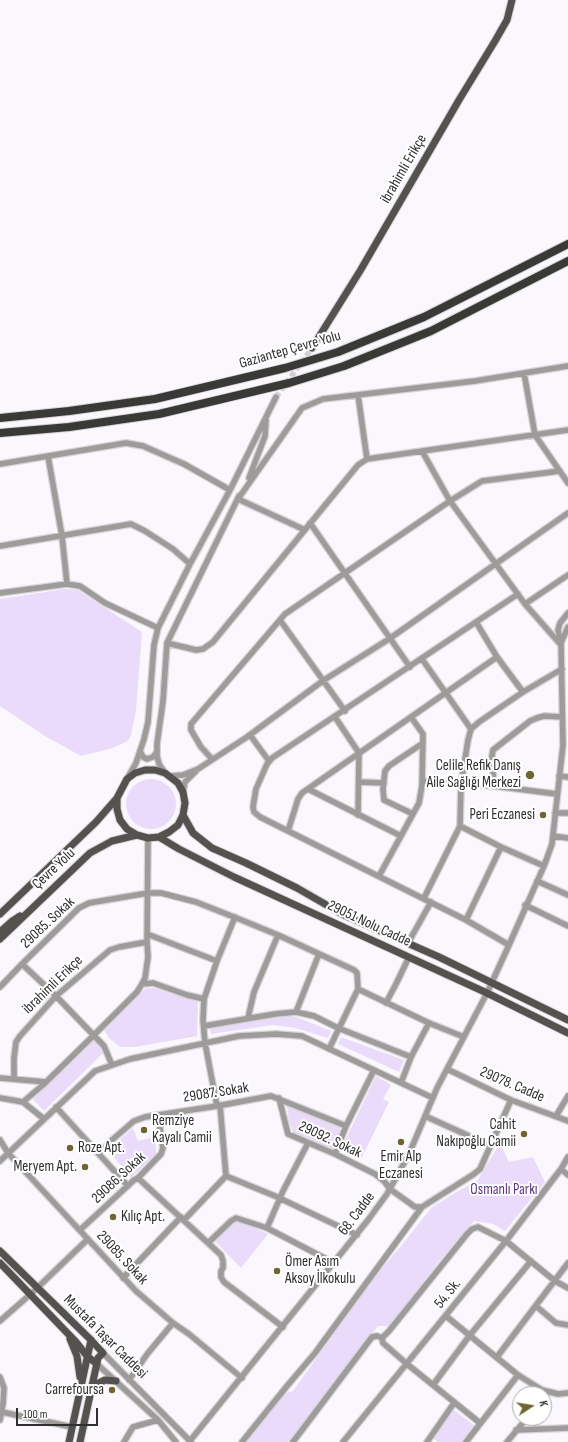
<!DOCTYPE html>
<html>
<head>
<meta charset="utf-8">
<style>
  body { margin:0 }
  #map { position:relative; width:568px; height:1442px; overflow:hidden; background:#faf8fc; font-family:"Sofia Sans Condensed",sans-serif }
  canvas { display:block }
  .north { position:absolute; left:512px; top:1386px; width:40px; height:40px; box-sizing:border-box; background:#fff; border:1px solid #acacac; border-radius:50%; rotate:78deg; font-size:11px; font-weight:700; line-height:16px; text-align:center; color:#302f30 }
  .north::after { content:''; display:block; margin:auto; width:14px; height:18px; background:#6f6532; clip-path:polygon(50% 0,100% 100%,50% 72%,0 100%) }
  .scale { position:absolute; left:16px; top:1408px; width:82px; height:18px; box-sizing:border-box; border:2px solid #302f30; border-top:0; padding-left:5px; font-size:12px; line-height:14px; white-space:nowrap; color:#302f30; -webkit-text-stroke:3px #fff; paint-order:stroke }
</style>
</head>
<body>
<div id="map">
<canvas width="568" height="1442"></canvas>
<div class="north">K</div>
<div class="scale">100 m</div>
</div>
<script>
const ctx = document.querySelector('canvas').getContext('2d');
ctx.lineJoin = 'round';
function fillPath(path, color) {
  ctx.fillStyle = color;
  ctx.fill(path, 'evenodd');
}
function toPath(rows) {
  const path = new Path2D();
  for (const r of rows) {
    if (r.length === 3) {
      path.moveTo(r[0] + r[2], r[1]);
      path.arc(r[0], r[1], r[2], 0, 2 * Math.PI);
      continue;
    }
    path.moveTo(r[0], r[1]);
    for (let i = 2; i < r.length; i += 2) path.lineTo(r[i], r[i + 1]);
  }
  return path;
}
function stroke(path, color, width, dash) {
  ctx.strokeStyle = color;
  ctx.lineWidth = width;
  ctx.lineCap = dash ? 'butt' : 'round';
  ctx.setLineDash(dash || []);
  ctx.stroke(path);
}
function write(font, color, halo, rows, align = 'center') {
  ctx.font = font + ' "Sofia Sans Condensed",sans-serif';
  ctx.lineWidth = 4;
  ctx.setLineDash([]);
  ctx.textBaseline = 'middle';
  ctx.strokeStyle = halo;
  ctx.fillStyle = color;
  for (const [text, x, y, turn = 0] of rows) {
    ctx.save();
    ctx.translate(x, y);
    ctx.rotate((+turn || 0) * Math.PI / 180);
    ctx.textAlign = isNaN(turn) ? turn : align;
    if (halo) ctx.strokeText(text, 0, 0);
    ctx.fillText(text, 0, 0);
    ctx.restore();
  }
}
const green = toPath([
  [65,589,78,590,142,632,136,711,131,735,128,741,110,749,81,756,45,736,0,706,0,599],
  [151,804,25],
  [146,988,154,988,198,1002,197,1036,135,1047,120,1047,109,1038,104,1030],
  [287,1015,299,1018,331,1031,328,1038,295,1028,273,1025,211,1034,210,1028],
  [341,1037,404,1060,399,1072,338,1044],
  [94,1040,104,1052,44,1111,33,1099],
  [376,1076,391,1085,383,1099,389,1102,361,1159,341,1149],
  [287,1105,341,1128,334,1150,294,1134,289,1122],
  [133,1128,138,1141,154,1137,156,1141,156,1154,131,1178,108,1150],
  [500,1143,509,1162,533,1157,545,1182,505,1231,493,1224,474,1221,437,1264,390,1326,378,1326,288,1442,246,1442,281,1395,293,1391,370,1282,402,1245,431,1208,458,1191,477,1181],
  [237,1220,268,1234,241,1268,214,1240],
  [454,1410,475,1426,463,1442,438,1442,433,1438]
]);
const minorTunnel = toPath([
  [276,397,312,348]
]);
const minor = toPath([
  [524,373,535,435,568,483],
  [358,395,367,459],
  [422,451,450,501,525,604,561,645],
  [48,456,62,536,67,584],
  [0,464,126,443,143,446,184,464,230,490],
  [249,478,265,436,266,420],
  [310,523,410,667],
  [305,530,238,499,302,408,323,399,475,381,568,366],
  [0,546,131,524,145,531,173,549,190,564],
  [0,593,67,584,80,586,105,603,158,628],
  [525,604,568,575],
  [280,620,345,711],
  [476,622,497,657,523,692],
  [167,643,196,650,203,649,213,642,358,465,367,459,568,430],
  [561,643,568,627],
  [422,659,471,729],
  [335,717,359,753,358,815],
  [250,735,269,761],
  [140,751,143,757,147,759,153,757,157,752],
  [212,759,201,747,191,730,191,724,285,614,450,501,482,481,560,471],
  [165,773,159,764,157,756,157,744,163,701,167,643,239,496],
  [171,776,183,775,198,769,247,737,324,680,389,639,568,513],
  [559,776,568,777],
  [128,777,136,763,144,739,148,722,154,645,158,628,190,564,230,490,276,397],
  [422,781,494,786,557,794],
  [359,782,384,783],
  [494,786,492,756,493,750,530,721,537,718,544,716,562,717],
  [308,789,401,836],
  [183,792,185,782,196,771],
  [555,813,568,813],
  [413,814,384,800,383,789,385,771,389,766,423,743],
  [460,826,501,847,544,866],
  [288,831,298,799,302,793,497,657],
  [553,836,568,838],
  [379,876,419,803,422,785,423,734,411,717],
  [537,881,568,895],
  [424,898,460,826,461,785,468,740,471,729,479,722,523,692,562,669],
  [525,905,568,926],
  [466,920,501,847],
  [147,934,217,961],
  [408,943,431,902],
  [509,945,466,920,260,817,254,812,253,807,256,789,267,764,272,758,518,594],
  [22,964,56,996,104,1046,112,1065],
  [142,984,153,983,187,995,204,999],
  [0,987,22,964,79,908,89,903,148,893,161,893,196,902,239,919,278,935,354,970,357,973,358,989],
  [386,1003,397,982,409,957],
  [296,1012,319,954],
  [248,1018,254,992,278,935],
  [204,1026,275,1014,296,1012,314,1016,338,1028,411,1057],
  [329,1049,358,989,429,1023,464,1037],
  [447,1069,511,1100,568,1121],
  [0,1078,46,1082],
  [14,1079,14,1058,16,1042,20,1036,56,996,110,950,119,947,147,942],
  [401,1083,411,1057,429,1023],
  [0,1098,23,1102,44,1119],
  [279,1098,288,1134,335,1154,375,1174,384,1181,390,1189,415,1207,422,1207,474,1174,480,1169,511,1100],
  [23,1102,44,1084,93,1036,137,992,142,984,145,978,148,957,147,942,148,838],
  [220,1105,226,1176,275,1196,357,1235],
  [217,1106,205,1043,203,1020,204,999,217,961,235,917],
  [56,1107,128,1186],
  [425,1116,489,1145],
  [556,1116,568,1096],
  [0,1140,8,1153,136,1291,173,1323,189,1334,242,1378],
  [99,1154,112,1140,134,1121,145,1117,217,1106,271,1096,346,1126],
  [335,1154,346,1126,374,1070],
  [0,1161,95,1071,130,1059,239,1036,276,1034,302,1036,433,1098],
  [561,1169,568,1175],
  [138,1178,221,1255,223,1261,223,1268,221,1271,221,1277,224,1282,283,1327],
  [184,1220,226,1176],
  [267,1228,283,1191,308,1143],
  [80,1230,134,1180,138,1178,161,1154,163,1148,158,1115],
  [208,1243,231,1221,236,1218,267,1228,334,1263],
  [123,1278,181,1217],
  [536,1306,556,1323,568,1325],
  [446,1316,518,1375,542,1390,558,1394,568,1393],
  [0,1321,33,1292,88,1239],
  [103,1353,191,1442],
  [497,1357,568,1263],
  [97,1364,158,1420,176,1442],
  [0,1377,4,1388,3,1404,0,1420],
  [129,1380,148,1353,173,1323],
  [433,1385,470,1335,531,1261],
  [2,1412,72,1427],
  [480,1423,407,1364,383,1343,382,1338,389,1331,467,1234,472,1229,478,1227,506,1241,555,1281,568,1288],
  [516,1430,568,1428],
  [124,1442,133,1427,158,1420],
  [189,1442,368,1220,387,1194,409,1154,437,1088,487,993,509,945,544,866,552,844,563,745,561,643,558,630,560,623,568,613],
  [242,1442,287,1386,315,1353,422,1207],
  [293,1442,372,1337,377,1336,382,1338],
  [343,1442,506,1241,561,1169,568,1157],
  [427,1442,454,1403],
  [466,1442,518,1375],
  [507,1442,527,1418]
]);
const major = toPath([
  [312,348,360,271,459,100,495,41,507,20,512,0],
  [183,815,193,833,212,848,246,863,297,888,344,915,439,957,568,1020],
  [159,837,169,832,178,825,183,815,185,803,183,792,178,783,165,773,155,770,145,770,135,773,127,779,117,798,117,809,120,820,127,829,137,835,148,838,159,837,179,849,234,877,487,993,568,1033],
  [0,914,96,822,117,798],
  [0,932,11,922,20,916],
  [0,939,90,853,112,841,137,835],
  [0,1251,91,1340,103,1353,98,1358,80,1442],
  [0,1263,76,1342,87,1356,97,1364],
  [70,1339,77,1356,80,1377],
  [92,1389,97,1384,105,1380,116,1381],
  [69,1442,91,1340]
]);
const highway = toPath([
  [0,418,69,411,155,399,285,368,338,352,424,317,568,244],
  [0,433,69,427,159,414,289,383,344,366,431,331,568,261]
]);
const markers = [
  [530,775,5,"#6f6532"],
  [543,815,4,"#6f6532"],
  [144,1130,4,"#6f6532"],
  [524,1134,4,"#6f6532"],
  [401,1142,4,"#6f6532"],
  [70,1148,4,"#6f6532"],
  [85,1167,4,"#6f6532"],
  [113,1217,4,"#6f6532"],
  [277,1271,4,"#6f6532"],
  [112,1390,4,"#6f6532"]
];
const streetNames = [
  ["ibrahimli Erikçe",404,169,-60],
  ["Gaziantep Çevre Yolu",290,350,-16],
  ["Çevre Yolu",54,869,-43],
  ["29085. Sokak",48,923,-43],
  ["29051 Nolu Cadde",369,924,25],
  ["ibrahimli Erikçe",53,985,-44],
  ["29078. Cadde",512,1085,23],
  ["29087. Sokak",216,1093,-9],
  ["29092. Sokak",330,1140,25],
  ["29086. Sokak",119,1178,-43],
  ["68. Cadde",357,1214,-53],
  ["29085. Sokak",122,1258,47],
  ["54. Sk.",448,1294,-51],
  ["Mustafa Taşar Caddesi",105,1337,45]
];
const poiNames = [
  ["Celile Refik Danış",521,766],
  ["Aile Sağlığı Merkezi",521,783],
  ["Peri Eczanesi",535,815],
  ["Remziye",152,1121,"left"],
  ["Kayalı Camii",152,1138,"left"],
  ["Cahit",516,1125],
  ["Nakıpoğlu Camii",516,1142],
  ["Roze Apt.",78,1148,"left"],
  ["Emir Alp",401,1157,"center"],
  ["Eczanesi",401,1174,"center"],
  ["Meryem Apt.",77,1167],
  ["Kılıç Apt.",121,1217,"left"],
  ["Ömer Asım",285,1262,"left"],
  ["Aksoy İlkokulu",285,1279,"left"],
  ["Carrefoursa",104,1390]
];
const parkNames = [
  ["Osmanlı Parkı",504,1190]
];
fillPath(green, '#eadbfa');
stroke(minorTunnel, '#d2d0d3', 5.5, [5.5, 3]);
stroke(minor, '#d6d4d7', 8);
stroke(major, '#d6d4d7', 9);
stroke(highway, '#d6d4d7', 10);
stroke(minor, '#9d9c9a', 5.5);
stroke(major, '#53524f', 7);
stroke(highway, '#393935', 8);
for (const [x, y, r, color] of markers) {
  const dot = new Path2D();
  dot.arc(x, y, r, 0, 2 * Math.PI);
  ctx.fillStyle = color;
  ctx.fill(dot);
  stroke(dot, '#fff', 1.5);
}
write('15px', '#302f30', '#fff', streetNames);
write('15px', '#302f30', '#fff', poiNames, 'right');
write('15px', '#5e347f', '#fff', parkNames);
</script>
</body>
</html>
